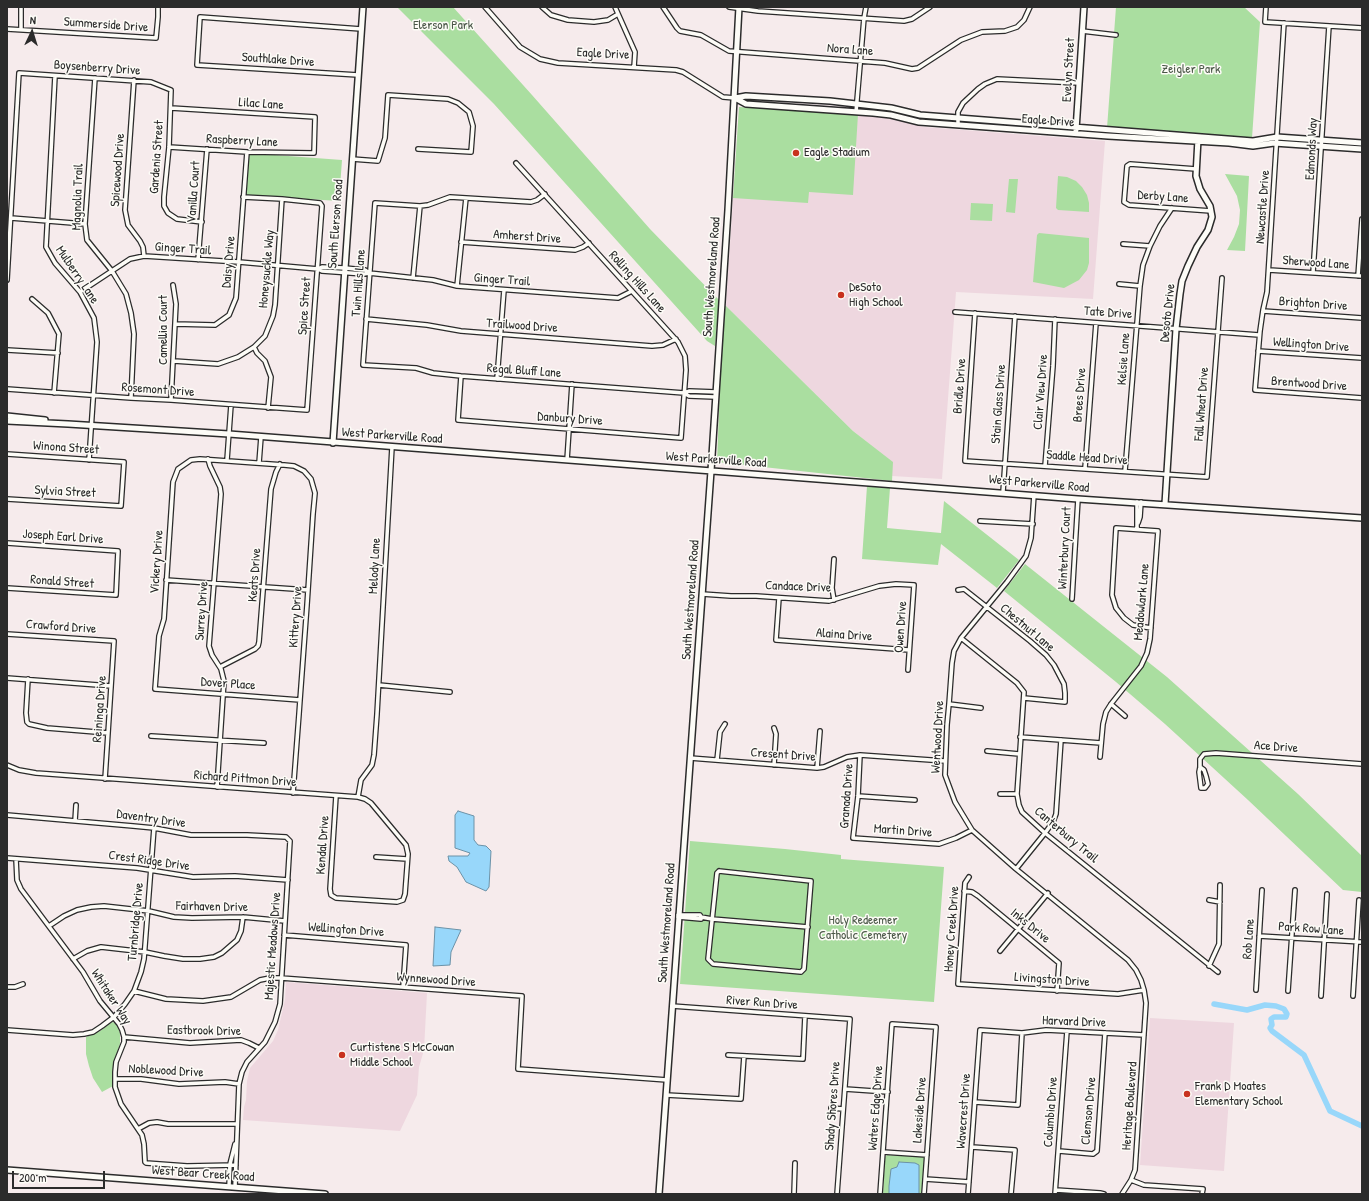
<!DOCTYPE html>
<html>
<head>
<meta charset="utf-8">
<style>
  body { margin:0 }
  #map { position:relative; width:1369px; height:1201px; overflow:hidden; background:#f6ebec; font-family:"Patrick Hand",sans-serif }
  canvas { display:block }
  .frame { position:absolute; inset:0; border:8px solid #2b2b2b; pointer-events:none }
  .north { position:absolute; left:12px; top:12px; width:40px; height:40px; -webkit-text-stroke:3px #fdfcf7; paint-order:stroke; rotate:4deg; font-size:11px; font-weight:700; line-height:16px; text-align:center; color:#2b2b2b }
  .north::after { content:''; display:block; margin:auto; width:14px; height:18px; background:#2b2b2b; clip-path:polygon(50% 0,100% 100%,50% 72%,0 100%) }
  .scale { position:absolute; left:12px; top:1171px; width:93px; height:18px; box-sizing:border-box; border:2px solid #2b2b2b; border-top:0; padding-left:5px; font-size:12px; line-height:14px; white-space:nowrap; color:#2b2b2b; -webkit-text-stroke:3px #fdfcf7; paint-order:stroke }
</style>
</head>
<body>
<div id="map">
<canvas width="1369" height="1201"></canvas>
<div class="frame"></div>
<div class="north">N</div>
<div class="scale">200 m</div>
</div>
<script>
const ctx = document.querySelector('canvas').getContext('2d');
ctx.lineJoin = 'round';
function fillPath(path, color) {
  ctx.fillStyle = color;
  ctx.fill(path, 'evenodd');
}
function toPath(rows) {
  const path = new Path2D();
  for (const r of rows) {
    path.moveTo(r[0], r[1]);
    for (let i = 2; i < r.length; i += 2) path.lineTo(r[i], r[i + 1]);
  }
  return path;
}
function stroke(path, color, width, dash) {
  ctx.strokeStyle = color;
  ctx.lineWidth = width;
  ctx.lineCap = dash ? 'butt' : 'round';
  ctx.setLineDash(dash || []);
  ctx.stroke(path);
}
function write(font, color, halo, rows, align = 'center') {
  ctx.font = font + ' "Patrick Hand",sans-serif';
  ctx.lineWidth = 3;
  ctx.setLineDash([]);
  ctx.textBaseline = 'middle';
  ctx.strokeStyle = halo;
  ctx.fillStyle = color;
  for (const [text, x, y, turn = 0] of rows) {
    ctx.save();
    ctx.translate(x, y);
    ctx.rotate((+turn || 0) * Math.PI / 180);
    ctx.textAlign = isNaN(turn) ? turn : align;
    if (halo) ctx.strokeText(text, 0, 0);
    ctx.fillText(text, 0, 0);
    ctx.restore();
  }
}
const built = toPath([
  [739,107,860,115,886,118,924,127,1105,141,1093,299,956,292,942,479,892,476,892,462,853,431,726,306],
  [286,982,427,993,424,1050,419,1067,417,1095,400,1131,243,1120,244,1107,246,1100,247,1081,250,1068,273,1041,278,1030,285,1000],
  [1150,1018,1234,1023,1224,1171,1140,1165]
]);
const green = toPath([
  [397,7,453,7,532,95,650,229,719,300,715,346,707,341,494,104],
  [1116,7,1244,7,1260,22,1252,138,1107,128],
  [739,107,858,114,853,195,809,192,808,203,733,198],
  [248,153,342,160,339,201,245,195],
  [1225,174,1249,176,1245,251,1227,250,1234,237,1239,224,1240,210,1237,196],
  [1058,176,1067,177,1076,181,1082,187,1087,195,1089,203,1089,212,1058,210,1056,208],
  [1009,179,1018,179,1015,213,1006,212],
  [971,203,993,204,992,221,970,220],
  [1039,233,1089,238,1089,263,1087,270,1079,280,1064,288,1033,282,1037,235],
  [723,306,726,306,853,431,893,462,892,481,717,462],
  [867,486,890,488,887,528,941,533,944,501,1019,560,997,588,941,544,938,565,862,559],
  [1025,564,1167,677,1298,794,1362,856,1362,892,1343,890,1248,800,1165,724,1116,682,1004,591],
  [690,841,785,849,841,855,841,859,944,867,934,1002,680,984],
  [112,1022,115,1023,118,1027,120,1033,120,1044,113,1067,113,1086,102,1092,93,1078,89,1066,86,1054,86,1037,100,1031],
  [887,1155,925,1157,922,1194,883,1194,885,1157]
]);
const water = toPath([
  [458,811,474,816,474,840,478,845,486,846,491,851,489,887,486,891,466,882,457,867,449,861,448,856,468,856,470,853,455,848,455,815,458,811],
  [435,927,461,930,451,952,450,965,433,966,435,927],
  [899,1162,915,1163,919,1165,919,1194,889,1194,889,1186,891,1169,897,1167,899,1162]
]);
const river = toPath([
  [1214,1004,1247,1010,1265,1005,1276,1006,1284,1009,1287,1014,1286,1017,1274,1017,1271,1019,1272,1025,1270,1028,1272,1031,1304,1055,1330,1111,1362,1126]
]);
const street = toPath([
  [485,7,520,47,540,59,558,63,676,70,683,72,723,97,735,98],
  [542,7,551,15,568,20,594,22,608,20,618,14],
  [615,7,635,52,634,67],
  [663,7,677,28,680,31,701,35,729,51,885,63,912,69,918,68,961,40,982,32,1005,31,1017,27,1024,20,1030,7],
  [729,7,758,11,904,21,912,19,930,7],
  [1266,7,1265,22,1362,28],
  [1284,23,1267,292,1263,310,1260,331,1255,390,1362,398],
  [7,29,156,38,158,17,158,7],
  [21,30,21,7],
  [1082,31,1116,35],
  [358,75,197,65,200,17,361,29],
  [55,76,46,247,55,263,80,292,94,318,97,342,89,460],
  [95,78,85,224,87,240,112,271,126,294,131,313,134,334,131,398],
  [134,80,125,210,128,225,140,241,143,247,144,256],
  [856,112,864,18,866,7],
  [958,125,958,112,963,103,978,89,985,84,997,79,1079,83],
  [169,147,247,152,314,153,315,117,171,108],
  [352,159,378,161,385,138,388,95,448,99,458,103,469,112,473,126,471,152,418,149],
  [1196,169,1130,164,1127,166,1124,202,1129,205,1211,211],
  [545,194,537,200,531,202,450,197,428,205,420,206,375,203,363,365,416,368,433,373,461,376,684,393,689,396,715,397],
  [11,218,85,224],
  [461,242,575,250,583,247,589,243],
  [1123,244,1150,246],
  [198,260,207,149],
  [318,269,322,267,345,268,365,270,369,273],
  [1269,270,1362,276],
  [1313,273,1329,26],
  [1358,276,1362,219],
  [413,278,420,206],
  [7,280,19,73,151,82,171,90,169,147,164,197,164,206,168,213,177,219,202,222],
  [1119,284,1140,286],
  [457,286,466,198],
  [80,292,130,259,144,256,239,262,318,269,322,271,364,274,369,273,433,280,457,286,591,296,618,298,632,291],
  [32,299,48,313,59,334,54,393],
  [1263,311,1362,318],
  [955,312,1259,335],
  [975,313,965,461,1207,477,1222,278],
  [366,319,427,325,461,331,652,346,663,345,676,339],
  [175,324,215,325,229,315,236,298,247,152],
  [254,347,257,353,265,361,271,377,268,408],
  [7,350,58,353],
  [1258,351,1362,358],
  [174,361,218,364,238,357,254,347,265,336,273,316,275,305,282,199],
  [461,376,458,420,681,438,686,370,685,356,678,342,516,163],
  [497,379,504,290],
  [7,389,131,398,171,400,307,410,322,206,320,203,282,199,243,197],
  [684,393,689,391,716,392],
  [171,400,176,304,173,285],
  [7,454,124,462,121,506,7,499],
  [208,459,210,466,220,487,221,494,209,646,212,655,221,669,224,681,217,787],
  [227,460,231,405],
  [567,460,572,384],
  [259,463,261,437],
  [1045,466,1053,366,1055,319],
  [1085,468,1096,323],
  [1125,471,1140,286,1143,265,1150,246,1160,226,1172,208],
  [1003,492,1015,316],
  [1034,495,1031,538,1026,556,1007,582,961,638,954,651,952,663,949,704,947,725,945,775,955,802,972,830,1016,869,1128,960,1136,970,1141,980,1144,990,1146,1003,1135,1170,1131,1180,1122,1194],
  [1137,502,1137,529],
  [980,521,1033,524],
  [1138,523,1140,517,1141,502],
  [7,543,118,551,116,595,7,588],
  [166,580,308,590],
  [958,590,964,589,1030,641,1046,655,1054,665,1064,684,1065,693,1065,702,1024,698],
  [702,594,731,596,756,596,829,601,879,586,896,584,914,585,908,670],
  [779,598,776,640,909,650],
  [1072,599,1078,499],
  [834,600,832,588,834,559],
  [7,634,114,641,105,779],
  [961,638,1017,683,1024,692,1017,794,1019,805,1022,812,1045,833,1218,972],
  [220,667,255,649,258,646,259,642,271,489,276,472,280,464],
  [7,678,111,686],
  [28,679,26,713,27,722,29,724,47,728,108,733],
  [379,685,450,692],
  [949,704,981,708],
  [1111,704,1125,716],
  [151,736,264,743],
  [1020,737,1101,743],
  [987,751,1019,754],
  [860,755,858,796,853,838,939,844,956,838,972,830],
  [1100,757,1103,724,1106,712,1111,704,1141,666,1147,653,1150,639,1158,531,1116,528,1112,595,1116,608,1124,618,1133,625,1151,628],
  [690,758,817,768,824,767,847,757,860,755,945,761],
  [717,760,720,732,725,724],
  [7,765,19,770,36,773,358,797,365,799,371,803,406,845,408,854,405,894,403,900,397,902,336,898,331,895,330,889,336,796],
  [774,765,776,734,774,728],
  [1200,767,1200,759,1204,754,1216,753,1362,764],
  [1200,767,1204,770,1206,776,1208,784,1205,788,1201,788,1199,772,1200,767],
  [817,768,820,731],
  [293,793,299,714,300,700,307,605,308,590,313,514,315,493,311,479,304,471,294,466,284,465,200,459,191,460,178,469,173,482,164,619,159,636,155,689,300,700],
  [1000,794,1017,794],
  [858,796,915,800],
  [358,797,361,780,372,765,374,755,377,714,392,447],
  [7,815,133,826,154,828,191,835,247,835,286,837,290,841,280,1004,275,1022,265,1042,247,1062,242,1072,239,1084,235,1187],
  [75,821,76,805],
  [376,857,407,859],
  [7,858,137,868,193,877,235,876,288,880],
  [16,859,17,880,21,889,83,972,100,1001,119,1024,122,1030,124,1037,124,1042,116,1062,115,1072,115,1087,121,1104,142,1135,144,1144,145,1162,146,1163,187,1166,236,1165],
  [1016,869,1045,833,1053,822,1056,814,1061,740],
  [719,871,811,881,804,969,801,972,713,964,708,959,717,873,719,871],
  [969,877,965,883,958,984,1118,994,1144,990],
  [964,891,972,892,978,896,1059,963,1057,991],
  [1209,900,1220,902],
  [678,915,700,915,701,917,712,919,808,927],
  [678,917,701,919,701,917],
  [49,926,64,916,77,910,91,907,104,906,149,911,174,917,192,918,243,917,285,921],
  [284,935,406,945,403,987],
  [1259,936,1362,942],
  [1000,951,1048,893],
  [73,959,87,951,101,947,145,952,164,956,183,959,200,959,214,957,222,953,237,940,241,931,243,917],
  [1209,966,1219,944,1220,885],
  [7,987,15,987,23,984],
  [1256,990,1262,890],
  [134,991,166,999,203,1001,231,997,260,980,270,978,281,978,522,996,518,1069,667,1080],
  [1288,991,1295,890],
  [1321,996,1327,894],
  [1353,996,1359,900],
  [672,1006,850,1019,837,1194],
  [7,1030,73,1035,84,1034,93,1032,102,1026,114,1017,125,1004,134,991,141,972,144,959,154,828],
  [124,1037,190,1043,241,1040,249,1043,259,1048],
  [728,1055,803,1059,805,1016],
  [115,1079,141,1079,179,1084,225,1082,239,1084],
  [845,1089,888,1092],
  [666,1095,741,1099,744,1056],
  [975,1102,1018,1105,1022,1033],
  [831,1108,843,1109],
  [138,1129,149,1123,157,1122,168,1124,237,1124],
  [972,1147,1015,1150,1011,1194],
  [1059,1151,1093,1154,1097,1151,1105,1033],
  [883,1152,927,1155],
  [925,1179,969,1182],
  [1131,1180,1144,1185,1203,1189,1202,1194],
  [229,1186,230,1164,235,1144],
  [1056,1190,1100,1193,1104,1194],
  [794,1194,795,1163],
  [880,1194,892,1024,936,1027,924,1194],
  [968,1194,980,1030,1022,1033,1046,1030,1144,1035],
  [1055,1194,1067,1031]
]);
const secondary = toPath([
  [735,98,746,104,873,113,891,115,919,122,1108,136,1229,143,1253,146,1274,143,1362,149],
  [735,98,746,96,830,101,891,108,920,115,1253,141,1277,137,1362,143],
  [1076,130,1084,7],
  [7,416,45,420],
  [7,421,68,424,229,434,1078,499,1362,518],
  [333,443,363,7],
  [1165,504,1176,329,1180,294,1182,281,1188,266,1197,247,1208,230,1212,217,1210,206,1200,189,1196,176,1198,139],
  [7,1170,325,1194],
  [659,1194,711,471,728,210,739,7]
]);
const markers = [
  [796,153,4,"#c8321e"],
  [841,295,4,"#c8321e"],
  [342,1055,4,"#c8321e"],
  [1187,1094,4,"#c8321e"]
];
const streetNames = [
  ["Summerside Drive",106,25,4],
  ["Nora Lane",850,50,4],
  ["Eagle Drive",603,54,3],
  ["Southlake Drive",278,60,4],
  ["Boysenberry Drive",97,68,4],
  ["Evelyn Street",1069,70,-87],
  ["Lilac Lane",261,104,4],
  ["Eagle Drive",1048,121,4],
  ["Raspberry Lane",242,141,3],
  ["Edmonds Way",1312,149,-87],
  ["Gardenia Street",157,157,-86],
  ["Spicewood Drive",118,170,-86],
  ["Vanilla Court",194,192,-86],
  ["Magnolia Trail",78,197,-88],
  ["Derby Lane",1163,197,4],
  ["Newcastle Drive",1263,207,-86],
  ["South Elerson Road",336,224,-86],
  ["Amherst Drive",527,237,4],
  ["Ginger Trail",183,249,4],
  ["Daisy Drive",229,262,-85],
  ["Sherwood Lane",1316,263,4],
  ["Honeysuckle Way",267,269,-85],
  ["Mulberry Lane",77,275,56],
  ["South Westmoreland Road",712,277,-86],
  ["Ginger Trail",502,280,4],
  ["Rolling Hills Lane",637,282,48],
  ["Twin Hills Lane",359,283,-86],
  ["Brighton Drive",1313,304,4],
  ["Spice Street",305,306,-86],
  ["Tate Drive",1108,313,4],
  ["Desoto Drive",1168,313,-84],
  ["Trailwood Drive",522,326,4],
  ["Camellia Court",164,330,-90],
  ["Wellington Drive",1311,345,4],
  ["Kelsie Lane",1124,359,-86],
  ["Regal Bluff Lane",524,371,4],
  ["Brentwood Drive",1309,384,4],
  ["Bridle Drive",960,386,-86],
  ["Rosemont Drive",158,390,4],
  ["Clair View Drive",1041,392,-86],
  ["Brees Drive",1080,395,-86],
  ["Stain Glass Drive",999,404,-86],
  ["Fall Wheat Drive",1202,404,-86],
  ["Danbury Drive",570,419,4],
  ["West Parkerville Road",392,436,4],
  ["Winona Street",66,448,4],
  ["Saddle Head Drive",1087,458,4],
  ["West Parkerville Road",716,460,4],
  ["West Parkerville Road",1039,484,5],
  ["Sylvia Street",65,492,3],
  ["Joseph Earl Drive",63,537,4],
  ["Winterbury Court",1065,548,-87],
  ["Vickery Drive",157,562,-86],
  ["Melody Lane",375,566,-87],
  ["Keats Drive",255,575,-86],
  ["Ronald Street",62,582,4],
  ["Candace Drive",798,587,2],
  ["South Westmoreland Road",691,600,-86],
  ["Meadowlark Lane",1142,602,-85],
  ["Surrey Drive",202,611,-86],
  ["Kittery Drive",296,617,-86],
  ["Crawford Drive",61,627,4],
  ["Owen Drive",901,627,-86],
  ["Chestnut Lane",1027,628,40],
  ["Alaina Drive",844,635,4],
  ["Dover Place",228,684,4],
  ["Reininga Drive",100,709,-86],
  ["Wentwood Drive",938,737,-87],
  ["Ace Drive",1276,747,4],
  ["Cresent Drive",783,755,4],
  ["Richard Pittmon Drive",245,779,4],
  ["Granada Drive",847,796,-86],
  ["Daventry Drive",151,819,8],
  ["Martin Drive",903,831,4],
  ["Canterbury Trail",1066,835,40],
  ["Kendal Drive",323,845,-86],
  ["Crest Ridge Drive",149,861,8],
  ["Fairhaven Drive",212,907,1],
  ["Turnbridge Drive",136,922,-85],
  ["South Westmoreland Road",667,923,-86],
  ["Inks Drive",1030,926,39],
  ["Honey Creek Drive",952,929,-86],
  ["Park Row Lane",1311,929,4],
  ["Wellington Drive",346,930,4],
  ["Rob Lane",1249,939,-86],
  ["Majestic Meadows Drive",273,946,-86],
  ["Wynnewood Drive",436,980,4],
  ["Livingston Drive",1052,980,4],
  ["Whitaker Way",111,997,57],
  ["River Run Drive",762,1003,4],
  ["Harvard Drive",1074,1022,2],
  ["Eastbrook Drive",204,1031,1],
  ["Noblewood Drive",166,1071,3],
  ["Shady Shores Drive",833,1106,-86],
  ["Heritage Boulevard",1130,1106,-86],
  ["Waters Edge Drive",876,1108,-86],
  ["Lakeside Drive",920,1110,-86],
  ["Wavecrest Drive",964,1111,-86],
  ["Clemson Drive",1089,1111,-85],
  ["Columbia Drive",1051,1112,-86],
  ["West Bear Creek Road",203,1174,4]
];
const parkNames = [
  ["Elerson Park",443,26],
  ["Zeigler Park",1191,70],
  ["Holy Redeemer",863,921],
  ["Catholic Cemetery",863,936]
];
const poiNames = [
  ["Eagle Stadium",804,153],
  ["DeSoto",849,288],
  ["High School",849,303],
  ["Curtistene S McCowan",350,1048],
  ["Middle School",350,1063],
  ["Frank D Moates",1195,1087],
  ["Elementary School",1195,1102]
];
fillPath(built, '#eed7df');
fillPath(green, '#aadea0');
fillPath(water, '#98d7fa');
stroke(water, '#6c92a7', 1);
stroke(river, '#98d7fa', 5.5);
stroke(street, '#2b2b2b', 6);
stroke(secondary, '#2b2b2b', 8);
stroke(street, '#fdfcf7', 3.5);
stroke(secondary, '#fdfcf7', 5);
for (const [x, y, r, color] of markers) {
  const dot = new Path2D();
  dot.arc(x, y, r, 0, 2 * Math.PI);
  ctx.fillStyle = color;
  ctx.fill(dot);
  stroke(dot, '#fdfcf7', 1.5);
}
write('13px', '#2b2b2b', '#fdfcf7', streetNames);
write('13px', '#4b5848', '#fdfcf7', parkNames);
write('13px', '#2b2b2b', '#fdfcf7', poiNames, 'left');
</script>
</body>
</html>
